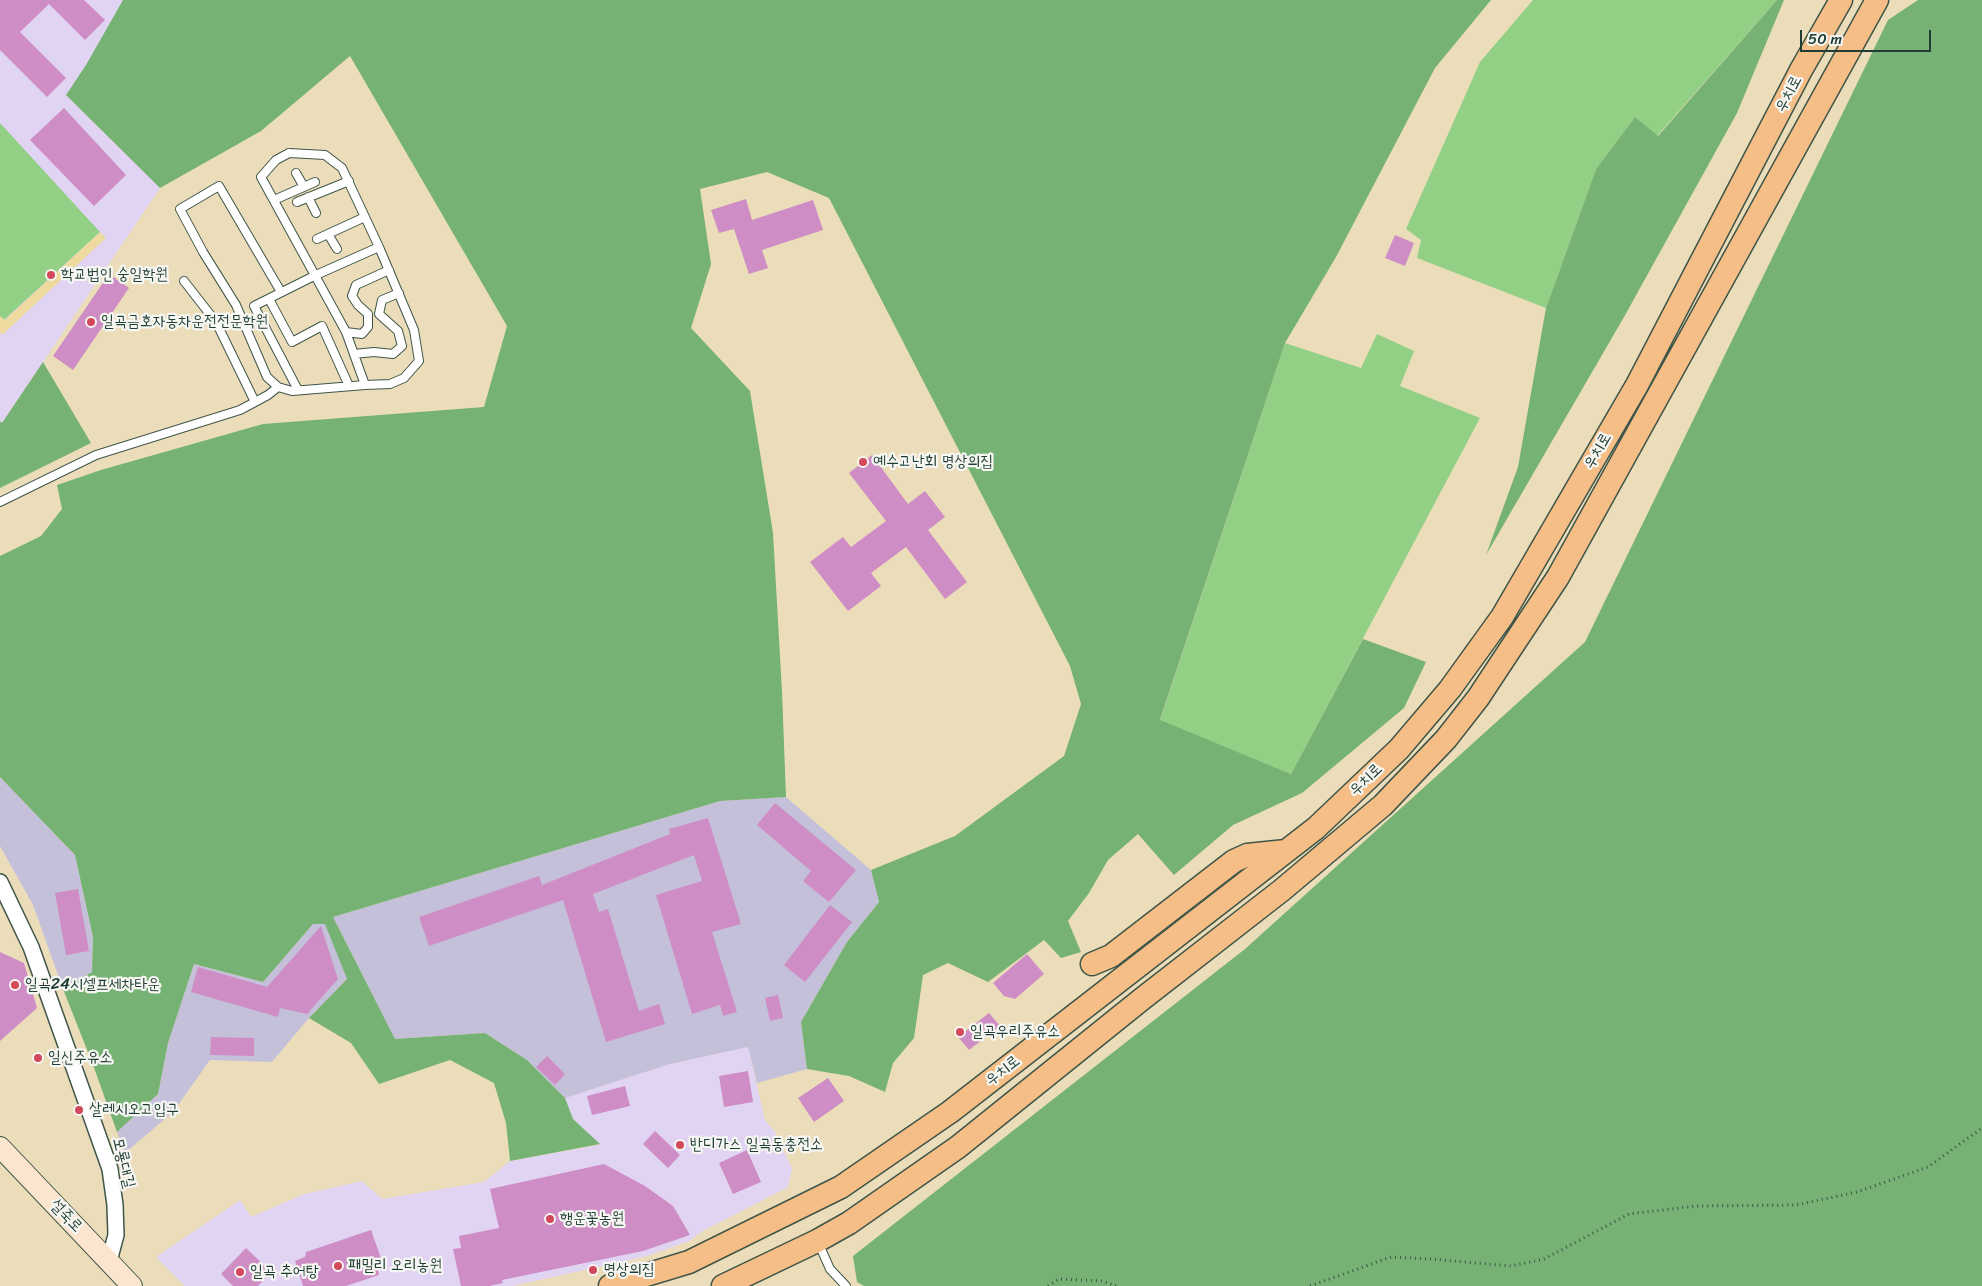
<!DOCTYPE html>
<html>
<head>
<meta charset="utf-8">
<style>
  body { margin:0 }
  #map { position:relative; width:1982px; height:1286px; overflow:hidden; background:#ecddba; font-family:Sriracha,sans-serif }
  canvas { display:block }
  .scale { position:absolute; left:1800px; top:30px; width:131px; height:22px; box-sizing:border-box; border:2px solid #1f3d34; border-top:0; padding-left:6px; font-size:15px; line-height:18px; white-space:nowrap; color:#1f3d34; -webkit-text-stroke:4px #f6f6f2; paint-order:stroke }
</style>
</head>
<body>
<div id="map">
<canvas width="1982" height="1286"></canvas>
<div class="scale">50 m</div>
</div>
<script>
const ctx = document.querySelector('canvas').getContext('2d');
ctx.lineJoin = 'round';
function fillPath(path, color) {
  ctx.fillStyle = color;
  ctx.fill(path, 'evenodd');
}
function toPath(rows) {
  const path = new Path2D();
  for (const r of rows) {
    path.moveTo(r[0], r[1]);
    for (let i = 2; i < r.length; i += 2) path.lineTo(r[i], r[i + 1]);
  }
  return path;
}
function stroke(path, color, width, dash) {
  ctx.strokeStyle = color;
  ctx.lineWidth = width;
  ctx.lineCap = dash ? 'butt' : 'round';
  ctx.setLineDash(dash || []);
  ctx.stroke(path);
}
function write(font, color, halo, rows, align = 'center') {
  ctx.font = font + ' Sriracha,"Poor Story",sans-serif';
  ctx.lineWidth = 4.5;
  ctx.setLineDash([]);
  ctx.textBaseline = 'middle';
  ctx.strokeStyle = halo;
  ctx.fillStyle = color;
  for (const [text, x, y, turn = 0] of rows) {
    ctx.save();
    ctx.translate(x, y);
    ctx.rotate((+turn || 0) * Math.PI / 180);
    ctx.textAlign = isNaN(turn) ? turn : align;
    if (halo) ctx.strokeText(text, 0, 0);
    ctx.fillText(text, 0, 0);
    ctx.restore();
  }
}
const built = toPath([
  [0,0,158,0,66,95,160,188,2,423,0,421],
  [748,1047,765,1120,775,1132,792,1168,788,1187,703,1231,689,1241,644,1257,512,1286,185,1286,156,1257,240,1200,251,1217,304,1194,362,1181,382,1199,484,1182,510,1161,599,1145,573,1119,565,1098,670,1064]
]);
const industrial = toPath([
  [0,777,75,855,93,937,92,972,63,989,33,905,0,846],
  [786,797,871,870,879,902,847,942,801,1022,807,1069,757,1083,748,1047,670,1064,565,1098,527,1060,485,1033,395,1039,333,917,720,801],
  [313,924,326,924,347,979,309,1018,272,1062,210,1060,173,1112,125,1153,117,1132,158,1094,168,1043,194,964,263,982]
]);
const green = toPath([
  [1533,0,1777,0,1657,136,1635,117,1596,169,1546,308,1417,258,1421,240,1406,229,1480,62],
  [0,123,100,232,4,320,0,316],
  [1377,334,1414,351,1400,386,1480,418,1291,774,1160,721,1285,343,1361,368]
]);
const forest = toPath([
  [123,0,1491,0,1435,68,1336,257,1285,343,1160,720,1291,774,1363,639,1426,662,1404,708,1302,793,1233,825,1174,875,1138,834,1108,860,1089,893,1068,921,1081,952,1061,958,1044,940,988,982,948,963,923,975,914,1038,893,1063,885,1092,849,1076,807,1069,801,1022,847,942,879,902,871,870,955,836,1064,756,1081,704,1070,666,829,198,767,172,700,189,711,264,691,328,750,391,773,533,782,692,786,797,720,801,333,917,395,1039,485,1033,527,1060,565,1098,573,1119,600,1144,510,1161,506,1123,494,1083,450,1060,379,1084,351,1043,309,1018,347,979,325,924,313,924,263,982,194,964,168,1043,158,1094,117,1132,93,1065,63,989,92,972,93,937,75,855,0,777,0,556,41,536,62,509,57,485,101,470,263,424,484,407,507,326,350,56,261,131,160,188,66,95,86,65],
  [1777,0,1784,0,1737,113,1624,317,1486,555,1518,467,1546,308,1596,169,1635,117,1658,136],
  [1918,0,1982,0,1982,1286,864,1286,857,1282,853,1256,1245,949,1585,642,1888,20],
  [43,362,91,443,0,488,0,421,2,423]
]);
const sand = toPath([
  [100,232,106,238,2,335,0,332,0,316,5,320]
]);
const building = toPath([
  [0,0,84,0,105,20,85,40,49,4,20,32,66,78,47,97,0,50],
  [64,108,126,175,94,206,30,140],
  [746,199,752,220,813,200,823,230,762,250,768,268,749,274,734,229,719,233,711,210],
  [1395,235,1414,243,1405,266,1385,258],
  [109,274,129,288,73,370,53,356],
  [872,455,908,504,925,491,945,517,928,530,967,582,945,599,906,547,871,573,881,586,848,611,810,562,843,537,851,547,886,521,849,473],
  [775,803,856,870,829,902,803,881,811,871,757,825],
  [708,818,741,924,712,932,737,1012,723,1016,720,1005,692,1014,656,895,702,881,694,855,593,894,599,912,608,909,639,1011,659,1004,665,1024,606,1042,563,900,429,946,419,917,539,876,542,885,670,834,669,829],
  [78,889,89,951,66,955,55,893],
  [830,905,852,922,805,982,784,965],
  [321,926,338,979,307,1014,280,1008,278,1017,191,992,198,967,267,987],
  [0,952,24,963,37,1008,0,1041],
  [1027,954,1044,974,1015,999,1004,996,993,983],
  [778,995,783,1018,770,1021,765,998],
  [989,1013,1000,1026,969,1050,958,1037],
  [211,1037,254,1038,254,1056,210,1055],
  [547,1056,565,1074,555,1085,536,1067],
  [748,1071,753,1102,724,1107,719,1076],
  [828,1078,844,1101,814,1122,798,1098],
  [625,1086,630,1106,592,1115,587,1096],
  [655,1131,680,1155,668,1168,643,1144],
  [747,1150,761,1182,733,1194,719,1163],
  [604,1164,645,1186,673,1206,690,1235,643,1251,502,1280,503,1283,489,1286,461,1286,453,1249,461,1248,459,1236,499,1228,490,1189],
  [371,1230,383,1264,377,1266,379,1275,346,1286,303,1286,295,1261,305,1257,306,1252],
  [246,1248,271,1272,258,1286,233,1286,221,1274]
]);
const path = toPath([
  [1048,1286,1059,1279,1102,1281,1116,1286],
  [1310,1286,1391,1257,1431,1259,1511,1266,1544,1259,1629,1214,1696,1206,1796,1205,1857,1192,1928,1167,1982,1128]
]);
const lane = toPath([
  [289,153,325,155,342,168,379,247,414,330,419,361,404,378,390,384,365,385,346,332,261,177,276,160,289,153],
  [296,173,304,187],
  [308,197,316,213],
  [274,200,315,182],
  [297,202,349,181],
  [328,234,337,249],
  [317,239,365,217],
  [281,292,219,186,180,209,203,252,236,305,267,377,278,387,292,391,365,385],
  [269,299,292,342,322,326,349,386],
  [346,332,362,334,368,327,368,314,358,305,352,296,356,285,389,270],
  [354,354,374,352,393,354,402,346,398,331,379,314,382,300,399,293],
  [298,390,254,306,316,275,379,247],
  [255,402,268,395,278,387],
  [0,502,96,455,240,410,255,402,216,322,184,281],
  [818,1242,830,1269,846,1286]
]);
const street = toPath([
  [0,882,31,947,110,1169,115,1205,116,1235,109,1261]
]);
const secondary = toPath([
  [0,1147,132,1286]
]);
const primary = toPath([
  [1092,964,1111,956,1234,861,1247,855,1286,851],
  [610,1286,689,1262,841,1187,950,1112,1316,828,1399,749,1450,689,1502,617,1637,385,1801,70,1841,0],
  [723,1286,817,1241,849,1223,958,1147,1142,999,1282,890,1383,805,1446,739,1478,698,1558,577,1877,0]
]);
const markers = [
  [51,275,5,"#d1495b"],
  [91,322,5,"#d1495b"],
  [863,462,5,"#d1495b"],
  [15,985,5,"#d1495b"],
  [960,1032,5,"#d1495b"],
  [38,1058,5,"#d1495b"],
  [79,1110,5,"#d1495b"],
  [680,1145,5,"#d1495b"],
  [550,1219,5,"#d1495b"],
  [338,1266,5,"#d1495b"],
  [593,1270,5,"#d1495b"],
  [240,1272,5,"#d1495b"]
];
const streetNames = [
  ["우치로",1789,94,-62],
  ["우치로",1598,451,-60],
  ["우치로",1366,780,-44],
  ["우치로",1003,1071,-38],
  ["모룡대길",123,1163,76],
  ["설죽로",66,1216,46]
];
const poiNames = [
  ["학교법인 숭일학원",61,275],
  ["일곡금호자동차운전전문학원",101,322],
  ["예수고난회 명상의집",873,462],
  ["일곡24시셀프세차타운",25,985],
  ["일곡우리주유소",970,1032],
  ["일신주유소",48,1058],
  ["살레시오고입구",89,1110],
  ["반디가스 일곡동충전소",690,1145],
  ["행운꽃농원",560,1219],
  ["패밀리 오리농원",348,1266],
  ["명상의집",603,1270],
  ["일곡 추어탕",250,1272]
];
fillPath(built, '#e1d4f3');
fillPath(industrial, '#c5c0da');
fillPath(green, '#92d086');
fillPath(forest, '#75b273');
fillPath(sand, '#eeda9e');
fillPath(building, '#ce8dc4');
stroke(lane, '#3e5548', 10);
stroke(street, '#3e5548', 18);
stroke(secondary, '#3e5548', 22);
stroke(primary, '#3e5548', 25);
stroke(path, '#3e5548', 3, [1, 4]);
stroke(lane, '#fff', 8);
stroke(street, '#fff', 15);
stroke(secondary, '#fbe5cf', 20);
stroke(primary, '#f6be87', 22);
for (const [x, y, r, color] of markers) {
  const dot = new Path2D();
  dot.arc(x, y, r, 0, 2 * Math.PI);
  ctx.fillStyle = color;
  ctx.fill(dot);
  stroke(dot, '#f6f6f2', 2);
}
write('16px', '#1f3d34', '#f6f6f2', streetNames);
write('16px', '#1f3d34', '#f6f6f2', poiNames, 'left');
</script>
</body>
</html>
